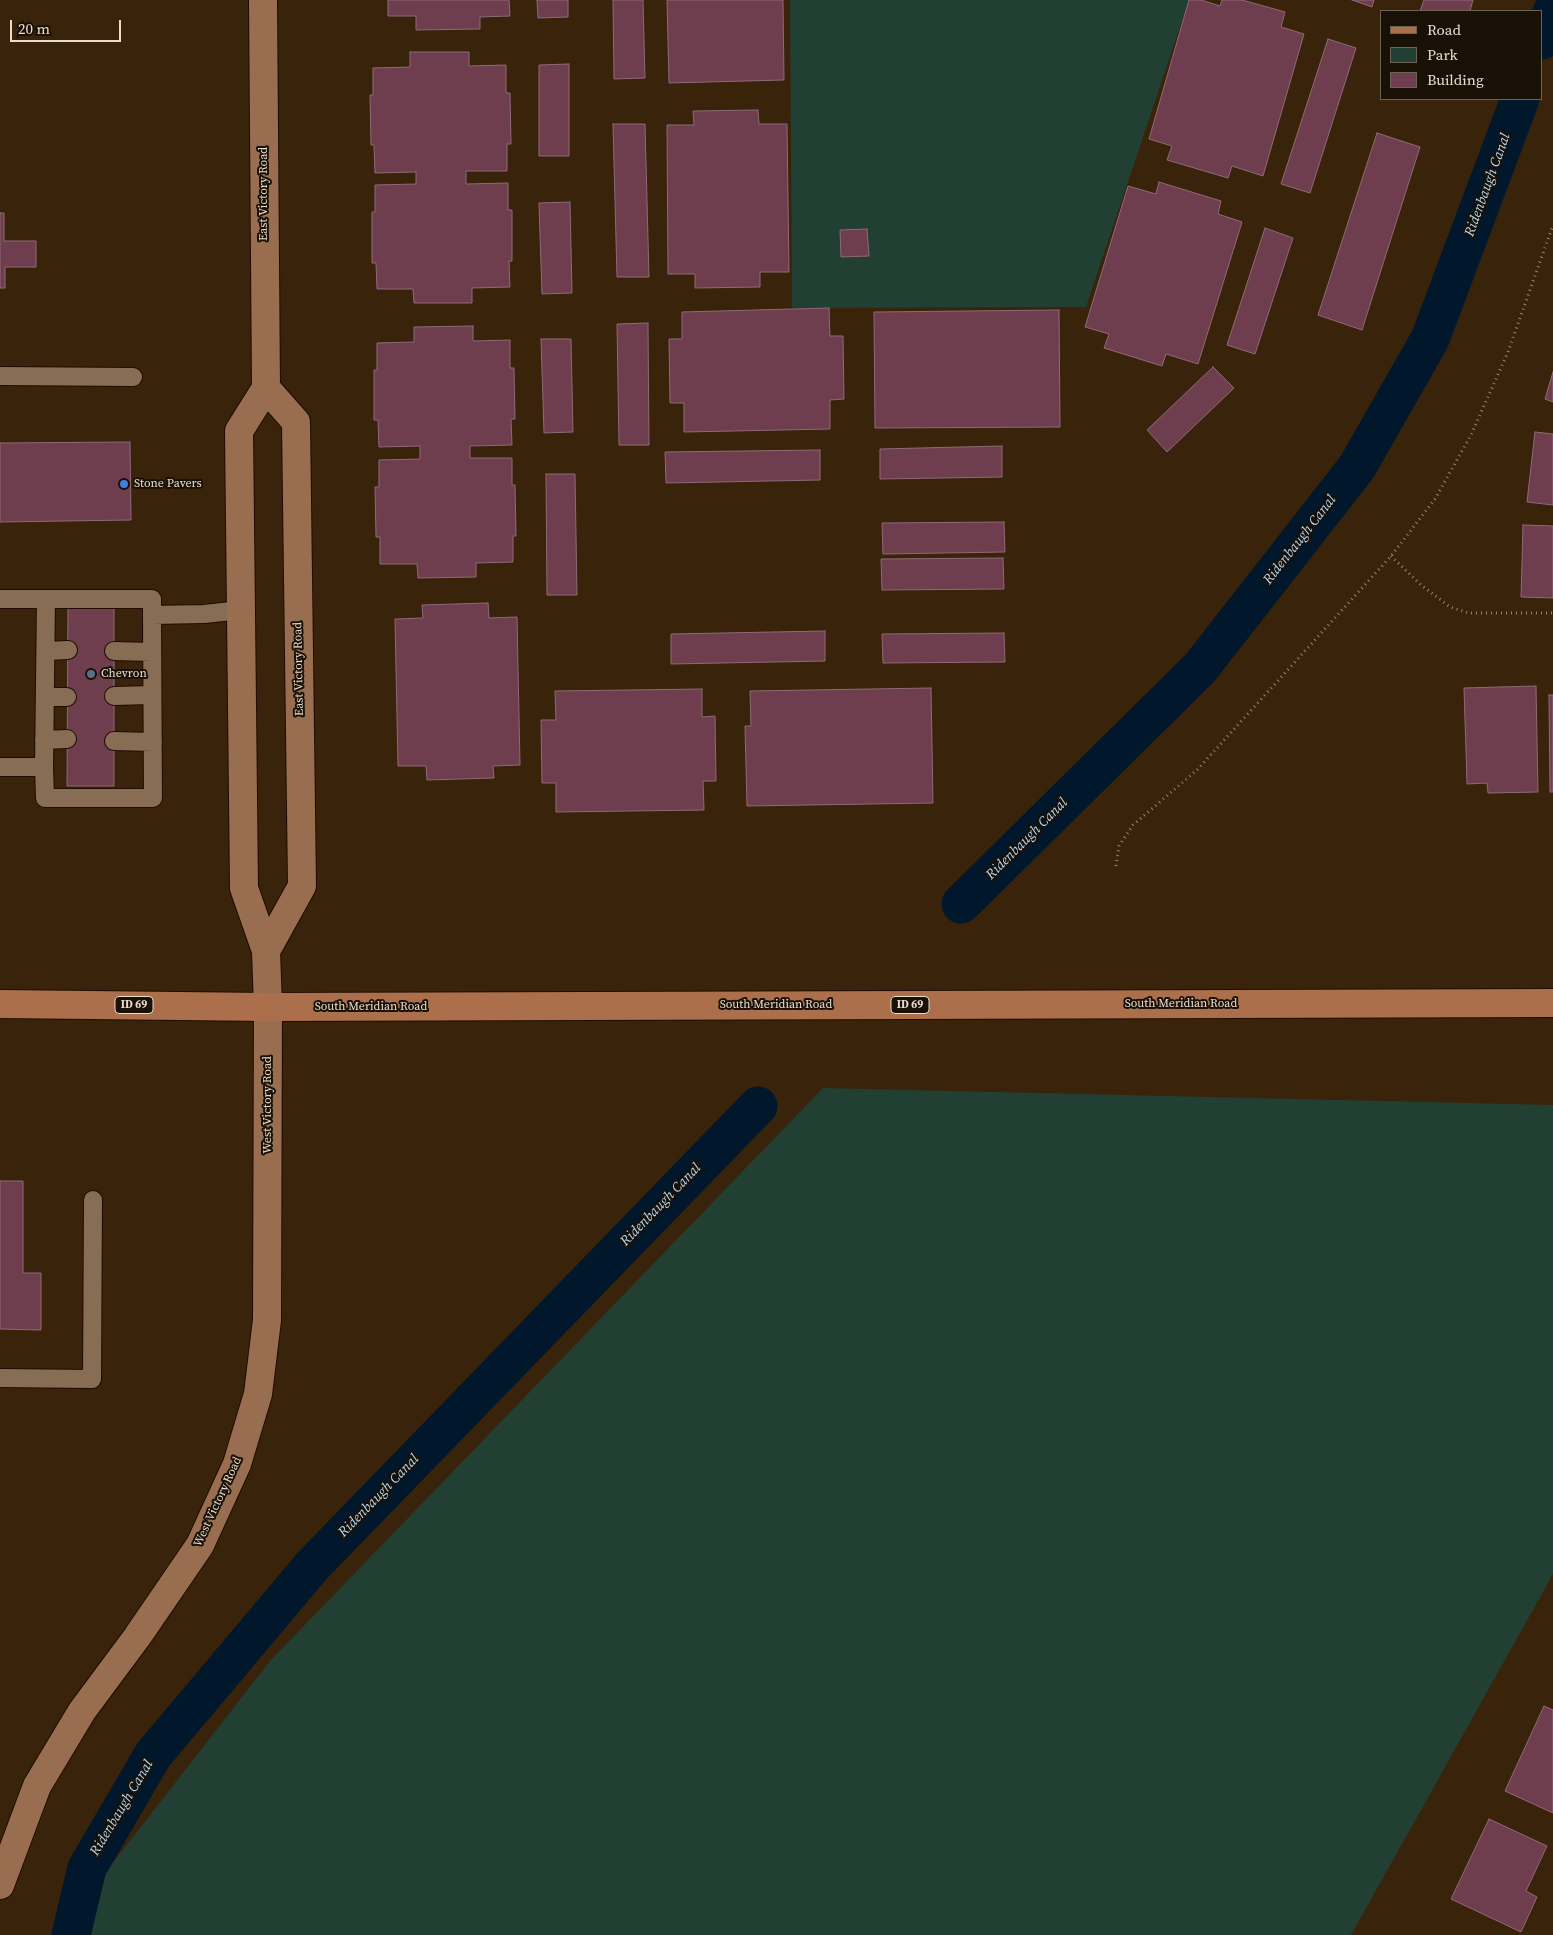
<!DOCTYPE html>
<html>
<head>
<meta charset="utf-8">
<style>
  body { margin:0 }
  #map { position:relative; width:1553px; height:1935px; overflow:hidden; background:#39240b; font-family:"Source Serif 4",serif }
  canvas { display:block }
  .legend { position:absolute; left:1380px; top:10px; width:162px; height:90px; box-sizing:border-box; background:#191006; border:1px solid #6d6256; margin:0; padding:6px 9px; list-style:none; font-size:15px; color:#ebdcce }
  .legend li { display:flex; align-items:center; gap:10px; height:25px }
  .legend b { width:25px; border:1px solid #6d6256 }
  .scale { position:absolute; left:10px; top:20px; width:111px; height:22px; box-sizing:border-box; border:2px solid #ebdcce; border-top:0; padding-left:6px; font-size:15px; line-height:18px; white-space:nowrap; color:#ebdcce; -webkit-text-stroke:4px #191006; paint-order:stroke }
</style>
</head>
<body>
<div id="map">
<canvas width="1553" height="1935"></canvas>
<ul class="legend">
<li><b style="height:6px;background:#ab6f4c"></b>Road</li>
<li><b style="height:14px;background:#213f32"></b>Park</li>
<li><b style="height:14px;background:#6e3e4f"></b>Building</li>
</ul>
<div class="scale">20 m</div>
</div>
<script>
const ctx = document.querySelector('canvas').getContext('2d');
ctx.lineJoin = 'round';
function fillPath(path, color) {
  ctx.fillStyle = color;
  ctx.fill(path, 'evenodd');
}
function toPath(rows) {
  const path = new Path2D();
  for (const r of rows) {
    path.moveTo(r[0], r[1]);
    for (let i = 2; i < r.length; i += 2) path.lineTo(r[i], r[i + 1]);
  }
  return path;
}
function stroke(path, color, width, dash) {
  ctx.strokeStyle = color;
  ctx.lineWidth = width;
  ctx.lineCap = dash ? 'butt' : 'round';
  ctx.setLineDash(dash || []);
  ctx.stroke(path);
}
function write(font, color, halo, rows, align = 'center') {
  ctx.font = font + ' "Source Serif 4",serif';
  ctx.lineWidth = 4;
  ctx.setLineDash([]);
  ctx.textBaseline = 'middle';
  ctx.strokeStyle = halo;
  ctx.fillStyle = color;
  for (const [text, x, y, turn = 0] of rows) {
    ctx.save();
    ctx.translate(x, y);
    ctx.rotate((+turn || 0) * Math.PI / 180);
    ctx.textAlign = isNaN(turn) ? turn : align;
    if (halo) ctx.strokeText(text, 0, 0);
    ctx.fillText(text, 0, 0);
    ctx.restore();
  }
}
const green = toPath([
  [790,0,1189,0,1086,307,792,308],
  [823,1088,1553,1105,1553,1574,1351,1935,91,1935,101,1878,270,1661]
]);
const canal = toPath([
  [1542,40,1553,10],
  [961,904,1200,668,1357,467,1430,339,1520,99],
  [71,1935,87,1868,153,1755,312,1566,758,1106]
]);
const building = toPath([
  [388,0,509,0,510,16,480,17,480,29,416,30,416,16,388,16,388,0],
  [537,0,568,0,568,17,538,18,537,0],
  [613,0,643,0,645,78,614,79,613,0],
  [667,0,783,0,784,80,669,83,667,0],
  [1189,0,1201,0,1220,6,1222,0,1242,0,1285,12,1281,27,1304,34,1263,176,1232,166,1228,178,1167,160,1172,146,1149,139,1189,0],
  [1352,0,1374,0,1372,7,1352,0],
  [1424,0,1473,0,1470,11,1420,11,1424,0],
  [1328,39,1356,48,1310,193,1281,184,1328,39],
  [410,52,469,52,469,66,506,65,506,93,510,93,511,144,507,144,507,171,466,171,466,184,508,183,508,210,512,210,512,261,509,261,510,287,472,288,472,303,414,303,413,289,377,289,376,263,372,263,372,212,375,212,375,185,416,184,416,172,375,173,374,145,371,145,370,95,373,95,373,68,410,67,410,52],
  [569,64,569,156,539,156,539,65,569,64],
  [758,110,759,124,787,124,789,272,760,272,760,287,695,288,695,274,668,274,667,125,694,125,693,111,758,110],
  [613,124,645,124,649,277,617,277,613,124],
  [1377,133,1420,147,1362,330,1318,315,1377,133],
  [1159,182,1221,201,1218,214,1242,222,1198,364,1166,354,1162,366,1104,348,1109,334,1085,327,1128,186,1156,194,1159,182],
  [570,202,572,293,542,294,539,203,570,202],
  [0,213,4,213,4,241,36,241,36,267,5,267,5,288,0,288,0,213],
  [1265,228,1293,238,1255,354,1227,345,1265,228],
  [867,229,869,256,841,257,840,230,867,229],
  [829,308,830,336,843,336,844,399,830,400,830,429,684,432,684,403,670,403,669,339,682,339,682,312,829,308],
  [1059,310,1060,427,875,428,874,312,1059,310],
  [648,323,649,445,619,445,617,324,648,323],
  [473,326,473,341,510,340,510,368,514,368,515,419,511,419,512,445,470,446,470,458,512,458,512,485,515,485,516,536,513,536,513,562,476,563,476,577,418,578,417,564,380,564,380,537,376,537,375,487,379,487,379,460,420,459,420,446,379,447,378,420,374,420,374,370,377,370,377,343,414,342,414,327,473,326],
  [541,339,571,339,573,432,544,433,541,339],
  [1213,367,1234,388,1167,452,1147,430,1213,367],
  [1553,372,1553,402,1545,399,1553,372],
  [1535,432,1553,434,1553,505,1527,502,1535,432],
  [130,442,131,520,0,522,0,443,130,442],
  [1002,446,1002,477,880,479,880,449,1002,446],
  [820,450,820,480,666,483,665,452,820,450],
  [546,474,575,474,577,595,547,595,546,474],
  [1004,522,1005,552,883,554,882,523,1004,522],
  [1523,525,1553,526,1553,598,1521,597,1523,525],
  [1003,558,1004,589,882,590,881,559,1003,558],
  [68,602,114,603,114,786,67,786,68,602],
  [488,603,489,618,517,617,520,765,493,766,494,778,427,780,426,766,398,766,395,619,423,618,422,605,488,603],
  [825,631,825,661,671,664,671,634,825,631],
  [1004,633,1005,662,883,663,882,634,1004,633],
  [1536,686,1538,792,1488,793,1487,783,1467,784,1464,688,1536,686],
  [931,688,933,803,747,806,745,726,751,726,750,691,931,688],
  [702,689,702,717,715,716,716,781,703,781,704,810,556,812,556,783,542,783,541,720,556,720,555,691,702,689],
  [1549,695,1553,695,1553,792,1550,792,1549,695],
  [0,1181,23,1181,23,1273,41,1273,41,1330,0,1329,0,1181],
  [1544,1706,1553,1710,1553,1813,1505,1791,1544,1706],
  [1489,1819,1547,1846,1526,1891,1537,1897,1521,1932,1451,1899,1489,1819]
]);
const path = toPath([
  [1391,556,1421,585,1450,607,1469,613,1553,613],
  [1116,866,1119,846,1133,825,1197,770,1391,556,1435,499,1471,435,1508,352,1553,225]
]);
const service = toPath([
  [0,376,133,377],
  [0,599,152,599,152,615],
  [46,651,68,650],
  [114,651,152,652],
  [114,696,152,695],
  [45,697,67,697],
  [44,740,67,739],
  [114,741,153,742],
  [0,767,44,767,45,798,153,798,152,615,204,614,241,610],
  [44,767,46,599],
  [0,1378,92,1379,93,1200]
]);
const secondary = toPath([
  [266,388,296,422,302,886,266,951],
  [0,1885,37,1786,82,1711,137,1637,200,1545,237,1464,258,1394,267,1320,268,1007,266,951,244,888,239,431,266,388,263,0]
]);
const primary = toPath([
  [0,1004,268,1007,1553,1003]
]);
const markers = [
  [124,484,5,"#3f7fe0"],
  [91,674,5,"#5c6f8a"]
];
const shields = [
  [134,1005,38],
  [910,1005,38]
];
const shieldNames = [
  ["ID 69",134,1005],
  ["ID 69",910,1005]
];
const streetNames = [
  ["East Victory Road",264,194,-90],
  ["East Victory Road",299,669,-91],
  ["South Meridian Road",1181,1004],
  ["South Meridian Road",776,1005],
  ["South Meridian Road",371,1007],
  ["West Victory Road",268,1105,-90],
  ["West Victory Road",218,1502,-65]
];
const poiNames = [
  ["Stone Pavers",134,484],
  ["Chevron",101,674]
];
const waterNames = [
  ["Ridenbaugh Canal",1488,185,-70],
  ["Ridenbaugh Canal",1300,540,-52],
  ["Ridenbaugh Canal",1027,839,-45],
  ["Ridenbaugh Canal",661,1205,-46],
  ["Ridenbaugh Canal",379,1496,-46],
  ["Ridenbaugh Canal",122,1808,-59]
];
fillPath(green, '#213f32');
stroke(canal, '#00172c', 39);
fillPath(building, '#6e3e4f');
stroke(building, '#8e6a76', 1);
stroke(service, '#200c00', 20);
stroke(secondary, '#200c00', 30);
stroke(primary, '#200c00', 30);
stroke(path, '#968471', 3, [1, 4]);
stroke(service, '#866d54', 18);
stroke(secondary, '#996e50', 28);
stroke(primary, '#ab6f4c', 28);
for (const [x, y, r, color] of markers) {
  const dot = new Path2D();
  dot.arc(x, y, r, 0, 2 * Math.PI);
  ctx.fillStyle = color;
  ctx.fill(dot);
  stroke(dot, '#191006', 2);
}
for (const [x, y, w] of shields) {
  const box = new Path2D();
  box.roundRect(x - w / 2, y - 8.5, w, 17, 4);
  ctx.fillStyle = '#191006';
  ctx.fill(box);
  stroke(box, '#ebdcce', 1);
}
write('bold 11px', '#ebdcce', null, shieldNames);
write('12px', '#ebdcce', '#191006', streetNames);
write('12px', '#ebdcce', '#191006', poiNames, 'left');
write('italic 14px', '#b2d8f8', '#191006', waterNames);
</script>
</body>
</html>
